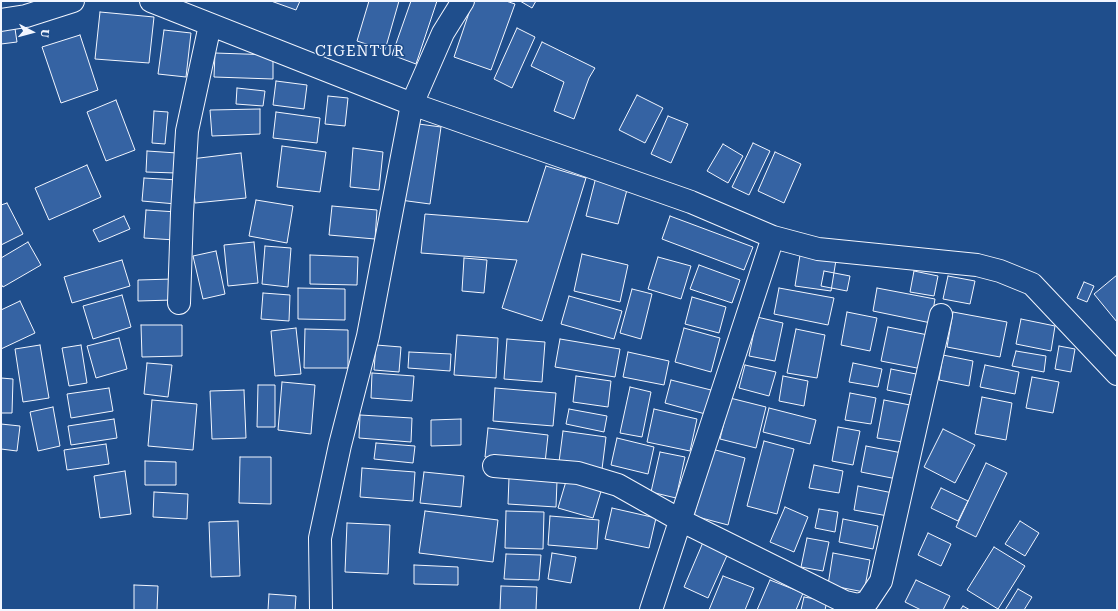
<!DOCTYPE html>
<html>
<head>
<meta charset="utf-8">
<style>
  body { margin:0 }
  #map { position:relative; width:1118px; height:611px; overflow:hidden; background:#1f4e8c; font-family:"Roboto Serif",serif }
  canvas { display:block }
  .frame { position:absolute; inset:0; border:2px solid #f2f6ff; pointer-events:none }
  .north { position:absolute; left:12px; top:12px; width:40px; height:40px; -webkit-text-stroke:3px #1f4e8c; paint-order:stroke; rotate:96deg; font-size:11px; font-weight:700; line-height:16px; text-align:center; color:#f2f6ff }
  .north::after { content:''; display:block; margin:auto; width:14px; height:18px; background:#f2f6ff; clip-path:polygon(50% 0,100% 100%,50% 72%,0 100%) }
</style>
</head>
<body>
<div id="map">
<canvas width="1118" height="611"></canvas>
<div class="frame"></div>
<div class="north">U</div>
</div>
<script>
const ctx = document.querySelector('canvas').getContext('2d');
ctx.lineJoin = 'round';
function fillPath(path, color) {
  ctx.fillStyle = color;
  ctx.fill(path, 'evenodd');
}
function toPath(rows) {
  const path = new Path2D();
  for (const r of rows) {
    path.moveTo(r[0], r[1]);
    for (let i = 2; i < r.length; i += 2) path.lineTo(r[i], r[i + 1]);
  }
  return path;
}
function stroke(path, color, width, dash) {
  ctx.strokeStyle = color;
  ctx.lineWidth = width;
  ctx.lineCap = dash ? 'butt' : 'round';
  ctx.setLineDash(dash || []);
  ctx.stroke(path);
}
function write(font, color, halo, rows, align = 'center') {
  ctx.font = font + ' "Roboto Serif",serif';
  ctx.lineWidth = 3;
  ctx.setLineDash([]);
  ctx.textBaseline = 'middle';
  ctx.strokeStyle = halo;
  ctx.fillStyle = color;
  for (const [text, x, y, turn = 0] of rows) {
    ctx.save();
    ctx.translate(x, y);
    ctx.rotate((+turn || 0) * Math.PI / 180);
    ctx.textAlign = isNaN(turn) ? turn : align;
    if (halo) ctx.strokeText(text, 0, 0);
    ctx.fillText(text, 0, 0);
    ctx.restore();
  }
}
const building = toPath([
  [271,1,300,1,296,10,271,1],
  [369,1,399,1,385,50,357,41,369,1],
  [411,1,437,1,416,64,392,55,411,1],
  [473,1,506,1,515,4,491,70,454,57,473,1],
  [520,1,536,1,532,8,520,1],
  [100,12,154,17,149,63,95,59,100,12],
  [14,22,17,42,1,44,1,24,14,22],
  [517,28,535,37,512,88,494,79,517,28],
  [164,30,191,33,186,77,158,74,164,30],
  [80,35,98,90,61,103,42,47,80,35],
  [542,42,595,68,589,78,574,119,554,111,564,82,531,66,542,42],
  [215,53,273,55,273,79,214,77,215,53],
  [276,81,307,85,304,109,273,105,276,81],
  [237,88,265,91,263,106,236,104,237,88],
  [637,95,663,108,645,143,619,130,637,95],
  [328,96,348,98,345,126,325,124,328,96],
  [116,100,135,150,106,161,87,112,116,100],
  [260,109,260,134,212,136,210,110,260,109],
  [154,111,168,112,165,144,152,143,154,111],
  [276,112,320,118,317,143,273,138,276,112],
  [668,116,688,124,671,163,651,154,668,116],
  [411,123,441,127,430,204,400,200,411,123],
  [753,143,770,151,749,195,732,187,753,143],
  [723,144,743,156,728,183,707,171,723,144],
  [282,146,326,152,320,192,277,187,282,146],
  [353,148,383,152,379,190,350,187,353,148],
  [147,151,177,153,176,173,146,172,147,151],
  [775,152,801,164,784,203,758,191,775,152],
  [241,153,246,198,195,203,191,159,241,153],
  [87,165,101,197,49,220,35,188,87,165],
  [546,166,586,178,542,321,502,308,517,260,421,253,425,214,528,222,546,166],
  [596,177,628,186,618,224,586,216,596,177],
  [144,178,178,180,176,204,142,201,144,178],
  [256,200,293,206,287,243,249,236,256,200],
  [7,203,23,234,1,245,1,205,7,203],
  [332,206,377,210,375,239,329,235,332,206],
  [146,210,177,212,175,240,144,238,146,210],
  [124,216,130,229,99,242,93,230,124,216],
  [670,216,753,247,744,270,662,239,670,216],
  [28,242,41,265,3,287,1,284,1,258,28,242],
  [254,242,258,283,228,286,224,245,254,242],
  [265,246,291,248,288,287,262,284,265,246],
  [216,251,225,294,203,299,193,256,216,251],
  [582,254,628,265,620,302,574,291,582,254],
  [310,255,358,257,357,285,310,284,310,255],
  [800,255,836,260,831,291,795,286,800,255],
  [658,257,691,266,681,299,648,289,658,257],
  [464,258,487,260,484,293,462,291,464,258],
  [122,260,130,286,72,303,64,277,122,260],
  [699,265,740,280,732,303,690,289,699,265],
  [824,271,850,276,847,291,821,286,824,271],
  [914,271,938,276,934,296,910,292,914,271],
  [1117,275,1117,322,1094,294,1117,275],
  [948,276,975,281,970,304,943,299,948,276],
  [173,279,173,300,138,301,138,280,173,279],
  [1084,282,1094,286,1087,302,1077,298,1084,282],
  [298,288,345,289,345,320,298,319,298,288],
  [779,288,834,298,828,325,774,314,779,288],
  [877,288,935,299,931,323,873,311,877,288],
  [632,289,652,294,641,339,620,333,632,289],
  [263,293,290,295,289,321,261,319,263,293],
  [122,295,131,327,93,339,83,306,122,295],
  [569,296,622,311,614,339,561,324,569,296],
  [692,297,726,307,719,333,685,324,692,297],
  [20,301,35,333,1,349,1,310,20,301],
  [847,312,877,318,870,351,841,345,847,312],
  [953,312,1007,322,1000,357,947,347,953,312],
  [757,317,783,323,775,361,749,356,757,317],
  [1021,319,1055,326,1051,351,1016,344,1021,319],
  [141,325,182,325,182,356,142,357,141,325],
  [888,327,928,335,922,369,881,361,888,327],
  [296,328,301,374,275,376,271,331,296,328],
  [684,328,720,338,711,372,675,362,684,328],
  [305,329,348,330,348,368,304,368,305,329],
  [796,329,825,335,817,378,787,373,796,329],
  [457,335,498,338,496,378,454,375,457,335],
  [119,338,127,369,96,378,87,346,119,338],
  [507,339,545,342,542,382,504,379,507,339],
  [560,339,620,349,615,377,555,367,560,339],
  [40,345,49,398,23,402,15,349,40,345],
  [81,345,87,383,69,386,62,348,81,345],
  [376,345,401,347,399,372,374,370,376,345],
  [1059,346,1075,349,1071,372,1055,369,1059,346],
  [1016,351,1046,356,1044,372,1012,366,1016,351],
  [409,352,451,354,450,371,408,368,409,352],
  [628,352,669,361,664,385,623,377,628,352],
  [943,355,973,361,969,386,939,380,943,355],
  [147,363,172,365,168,397,144,394,147,363],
  [853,363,882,369,878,387,849,382,853,363],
  [745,365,776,372,769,396,739,388,745,365],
  [985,365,1019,372,1015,394,980,387,985,365],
  [891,369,921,375,917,396,887,390,891,369],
  [372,373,414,376,412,401,371,398,372,373],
  [576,376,611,381,608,407,573,402,576,376],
  [783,376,808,381,804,406,779,401,783,376],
  [1032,377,1059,382,1053,413,1026,408,1032,377],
  [1,378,13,379,12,413,1,413,1,378],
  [671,380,715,391,709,415,665,403,671,380],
  [282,382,315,385,311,434,278,430,282,382],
  [258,385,275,385,275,427,257,427,258,385],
  [630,387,651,392,642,437,620,433,630,387],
  [109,388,113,411,71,418,67,394,109,388],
  [495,388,556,393,553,426,493,421,495,388],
  [244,390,246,438,212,439,210,391,244,390],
  [850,393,876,398,871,424,845,420,850,393],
  [982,397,1012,403,1006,440,975,434,982,397],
  [730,398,766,407,756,448,720,439,730,398],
  [152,400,197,404,193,450,148,446,152,400],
  [884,400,910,405,903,442,877,438,884,400],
  [53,407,60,446,38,451,30,412,53,407],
  [769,408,816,420,810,444,763,432,769,408],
  [569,409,607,416,604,432,566,424,569,409],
  [654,409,697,419,690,451,647,442,654,409],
  [360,415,412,418,411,442,359,438,360,415],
  [114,419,117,438,71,445,68,426,114,419],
  [461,419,461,445,431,446,431,420,461,419],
  [1,424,20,426,17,451,1,449,1,424],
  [838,427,860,431,853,465,832,461,838,427],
  [488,428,548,435,545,463,485,457,488,428],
  [943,429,975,445,955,483,924,467,943,429],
  [563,431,606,437,602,469,559,462,563,431],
  [617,438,654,447,648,474,611,465,617,438],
  [764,441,794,449,777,514,747,506,764,441],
  [376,443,415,446,413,463,374,459,376,443],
  [106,444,109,464,67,470,64,450,106,444],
  [866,446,902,453,897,479,861,472,866,446],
  [712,449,745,458,728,525,694,516,712,449],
  [660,452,685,457,676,498,651,492,660,452],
  [240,457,271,457,271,504,239,503,240,457],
  [145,461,176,462,176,485,145,485,145,461],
  [986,463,1007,473,976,537,956,527,986,463],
  [814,465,843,471,839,493,809,488,814,465],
  [362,468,415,472,413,501,360,497,362,468],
  [125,471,131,514,100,518,94,476,125,471],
  [424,472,464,476,461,507,420,503,424,472],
  [509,478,557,481,556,507,508,504,509,478],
  [567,478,602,488,593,518,558,508,567,478],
  [858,486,893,493,888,516,854,510,858,486],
  [941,488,968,501,958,521,931,508,941,488],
  [154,492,188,494,187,519,153,517,154,492],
  [785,507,808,517,794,552,770,542,785,507],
  [612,508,656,518,649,548,605,539,612,508],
  [819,509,838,512,835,532,815,528,819,509],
  [425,511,498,520,493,562,419,553,425,511],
  [506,511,544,512,543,549,505,548,506,511],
  [550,516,599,520,597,549,548,545,550,516],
  [843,519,878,526,873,549,839,542,843,519],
  [238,521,240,576,211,577,209,522,238,521],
  [1020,521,1039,533,1025,556,1005,544,1020,521],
  [347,523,390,525,388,574,345,572,347,523],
  [928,533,951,544,941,566,918,555,928,533],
  [807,538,829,542,823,571,801,567,807,538],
  [704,540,729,551,708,598,684,587,704,540],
  [994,547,1025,566,998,609,967,590,994,547],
  [552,553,576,557,571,583,548,579,552,553],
  [833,553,870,560,864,592,828,585,833,553],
  [506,554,541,555,539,580,504,579,506,554],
  [414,565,458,567,458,585,414,584,414,565],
  [723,576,754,588,745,610,709,610,723,576],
  [770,580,803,593,796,610,757,610,770,580],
  [916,580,950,596,943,610,921,610,905,602,916,580],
  [134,585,158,586,157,610,134,610,134,585],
  [501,586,537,587,536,610,500,610,501,586],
  [1018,589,1032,597,1024,610,1005,610,1018,589],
  [269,594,296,596,295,610,268,610,269,594],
  [804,597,827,601,825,610,801,610,804,597],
  [963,606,970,610,960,610,963,606]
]);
const minor = toPath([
  [151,1,412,104,691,202,773,237,818,249,977,265,1000,271,1032,284,1117,374],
  [1,20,26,16,73,1],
  [179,303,182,213,187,131,210,25],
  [494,466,578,473,618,485,680,520,845,602,858,605,867,602,881,581,941,315],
  [321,610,320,538,340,445,368,336,412,104,443,33,463,1],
  [651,610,773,237]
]);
const quarterNames = [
  ["CIGENTUR",360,52]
];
fillPath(building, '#3563a3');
stroke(building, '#f2f6ff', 1);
stroke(minor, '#f2f6ff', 24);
stroke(minor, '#1f4e8c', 22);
ctx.letterSpacing = '1px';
write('15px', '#f2f6ff', '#1f4e8c', quarterNames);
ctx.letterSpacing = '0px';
</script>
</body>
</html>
